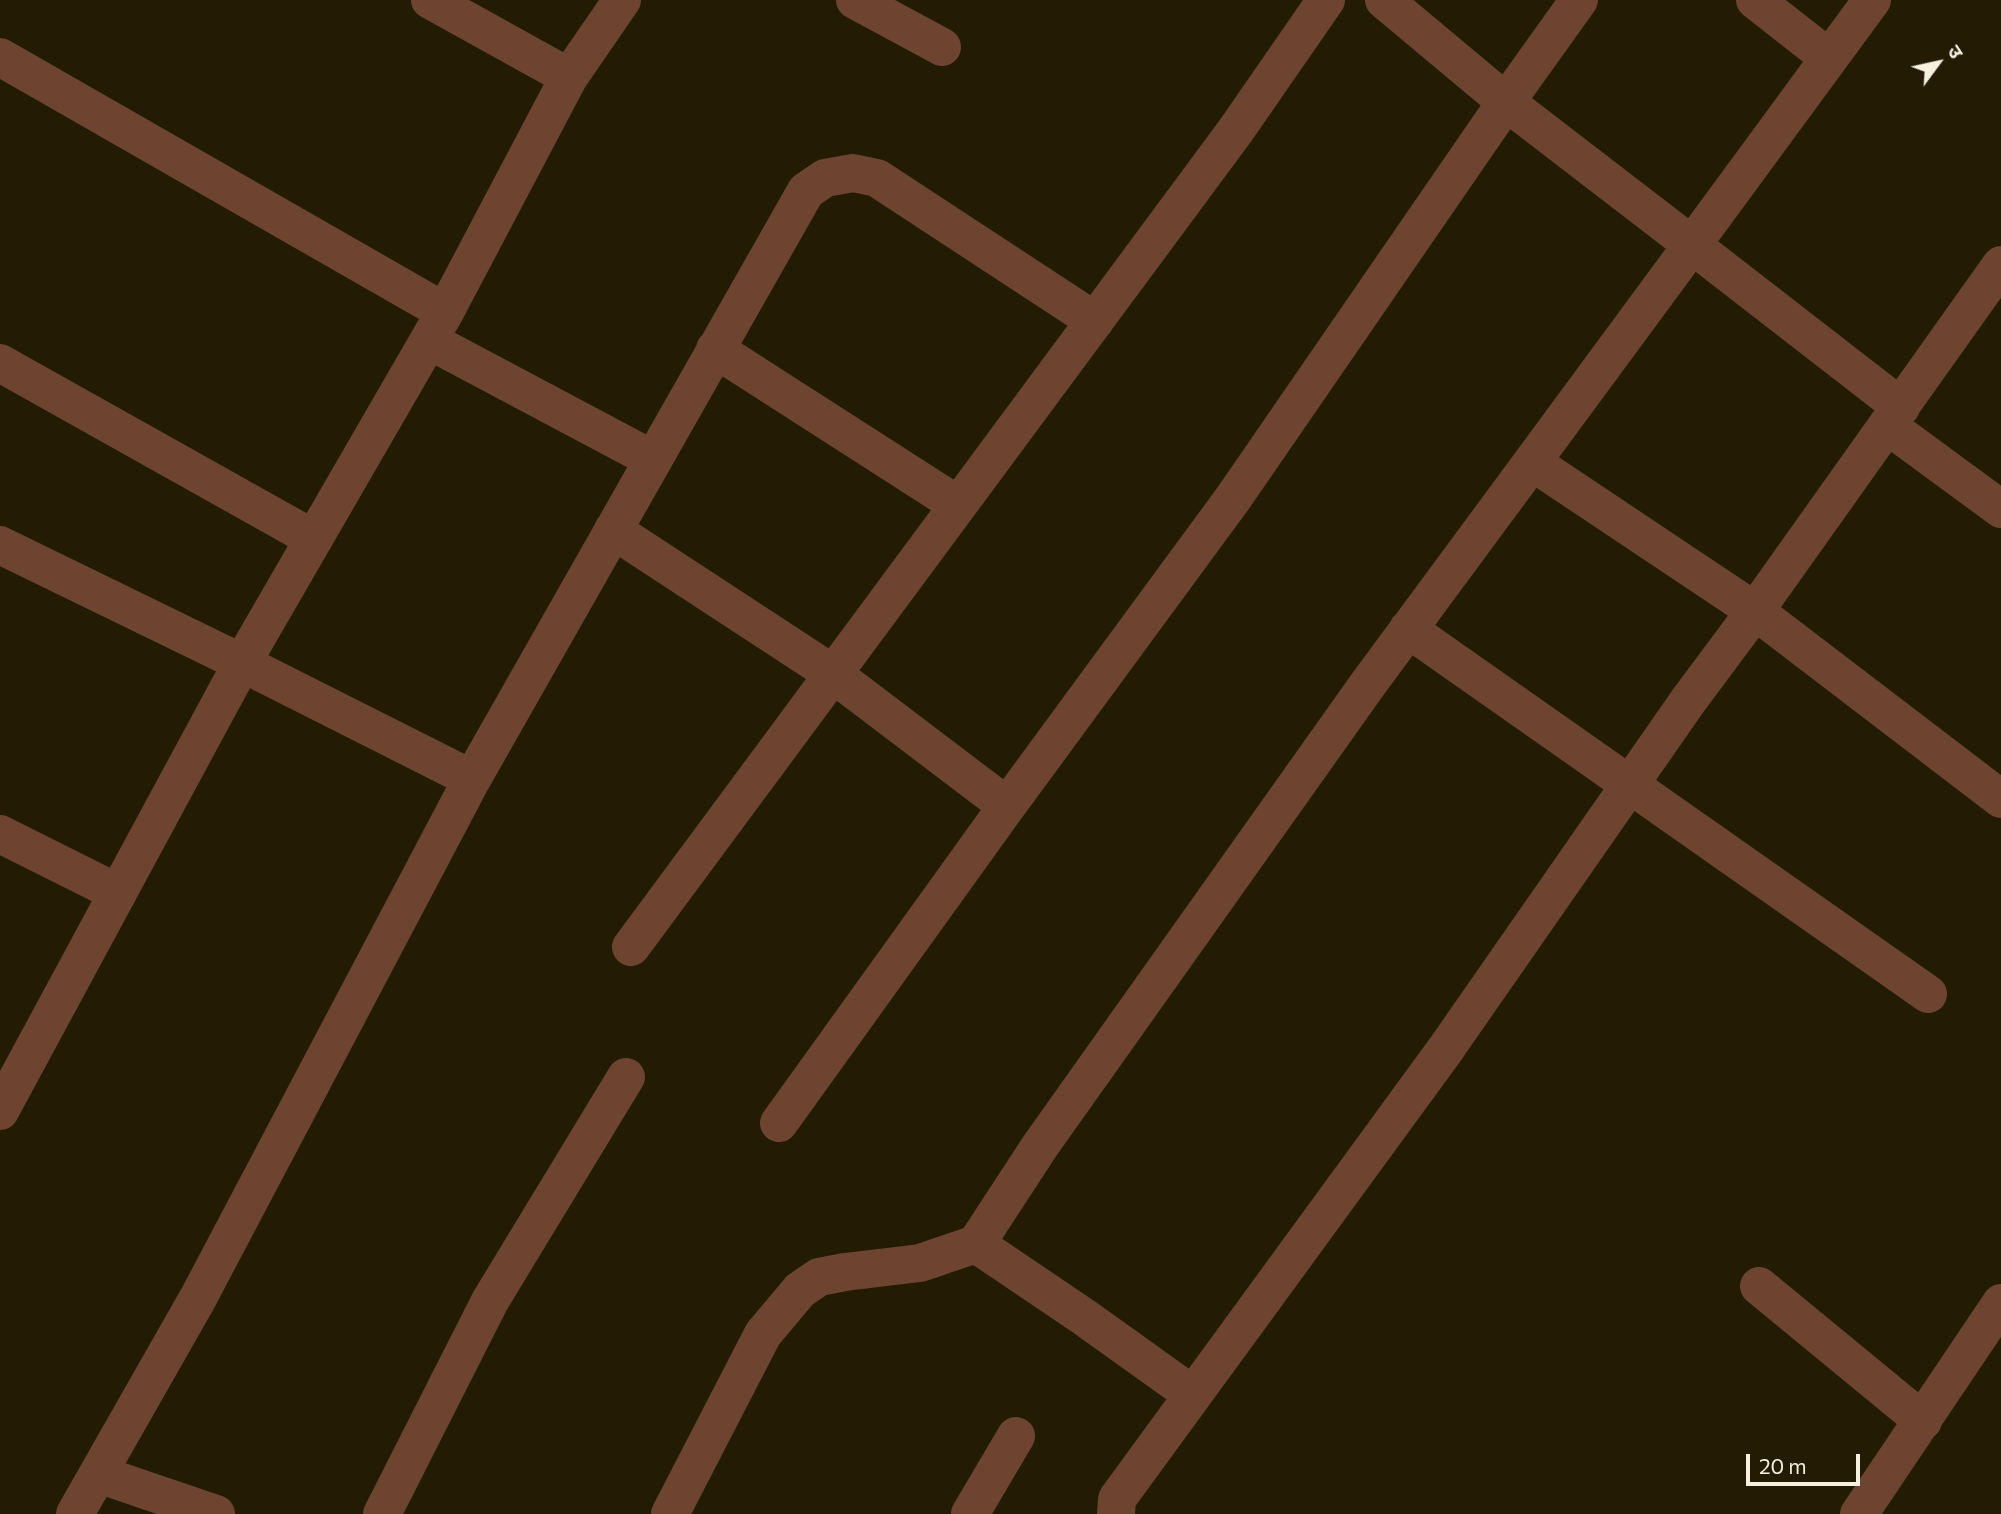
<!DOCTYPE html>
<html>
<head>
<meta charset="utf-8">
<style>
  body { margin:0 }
  #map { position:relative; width:2001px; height:1514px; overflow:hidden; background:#241b03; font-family:Commissioner,"Noto Sans Devanagari",sans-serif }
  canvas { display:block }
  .north { position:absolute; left:1903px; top:28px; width:70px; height:70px; -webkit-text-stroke:5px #241b03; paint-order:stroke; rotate:57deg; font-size:19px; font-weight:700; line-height:28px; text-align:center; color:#f6f0e1 }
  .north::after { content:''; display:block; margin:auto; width:24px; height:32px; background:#f6f0e1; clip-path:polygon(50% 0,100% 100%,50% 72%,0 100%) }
  .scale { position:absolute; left:1746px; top:1454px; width:114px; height:32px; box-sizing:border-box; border:4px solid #f6f0e1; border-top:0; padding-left:9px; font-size:21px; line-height:24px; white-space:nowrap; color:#f6f0e1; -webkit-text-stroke:5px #241b03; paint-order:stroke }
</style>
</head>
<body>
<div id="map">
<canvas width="2001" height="1514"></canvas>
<div class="north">उ</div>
<div class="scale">20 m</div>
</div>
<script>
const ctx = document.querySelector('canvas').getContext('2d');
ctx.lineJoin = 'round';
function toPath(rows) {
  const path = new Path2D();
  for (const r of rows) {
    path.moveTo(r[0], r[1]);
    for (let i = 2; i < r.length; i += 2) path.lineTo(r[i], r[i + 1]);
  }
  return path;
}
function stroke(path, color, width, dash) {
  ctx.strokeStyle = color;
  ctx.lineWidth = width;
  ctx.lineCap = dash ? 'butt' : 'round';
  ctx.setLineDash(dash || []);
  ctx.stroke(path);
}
const minor = toPath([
  [430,0,569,77],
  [855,0,942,47],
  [1755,0,1829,58],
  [1872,0,1692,245,1901,407],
  [0,57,445,312],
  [2001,265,1755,611,2001,799],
  [430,341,652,459],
  [715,349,958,505],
  [0,363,314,539],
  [1888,426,2001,509],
  [613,530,833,674,1007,806,779,1123],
  [0,545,242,663,472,779,806,191,825,178,853,173,877,178,1095,321],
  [1408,629,1928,994],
  [1007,806,1234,497,1506,102,1384,0],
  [0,834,118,893],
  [631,947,1236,130,1326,0],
  [0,1111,242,663,445,312,569,77,622,0],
  [976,1244,1084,1317,1193,1395,1445,1050,1688,701,1755,611,1532,462,1692,245,1506,102,1579,0],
  [1759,1286,1923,1421],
  [98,1474,216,1514],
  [75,1514,198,1298,472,779],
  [382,1514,490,1301,626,1077],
  [670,1514,763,1334,800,1290,819,1277,845,1272,920,1263,976,1244,1040,1146,1368,684,1532,462],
  [970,1514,1016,1436],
  [1116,1514,1117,1499,1193,1395],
  [1859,1514,2001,1303]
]);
stroke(minor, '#6c4430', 38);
</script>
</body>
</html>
